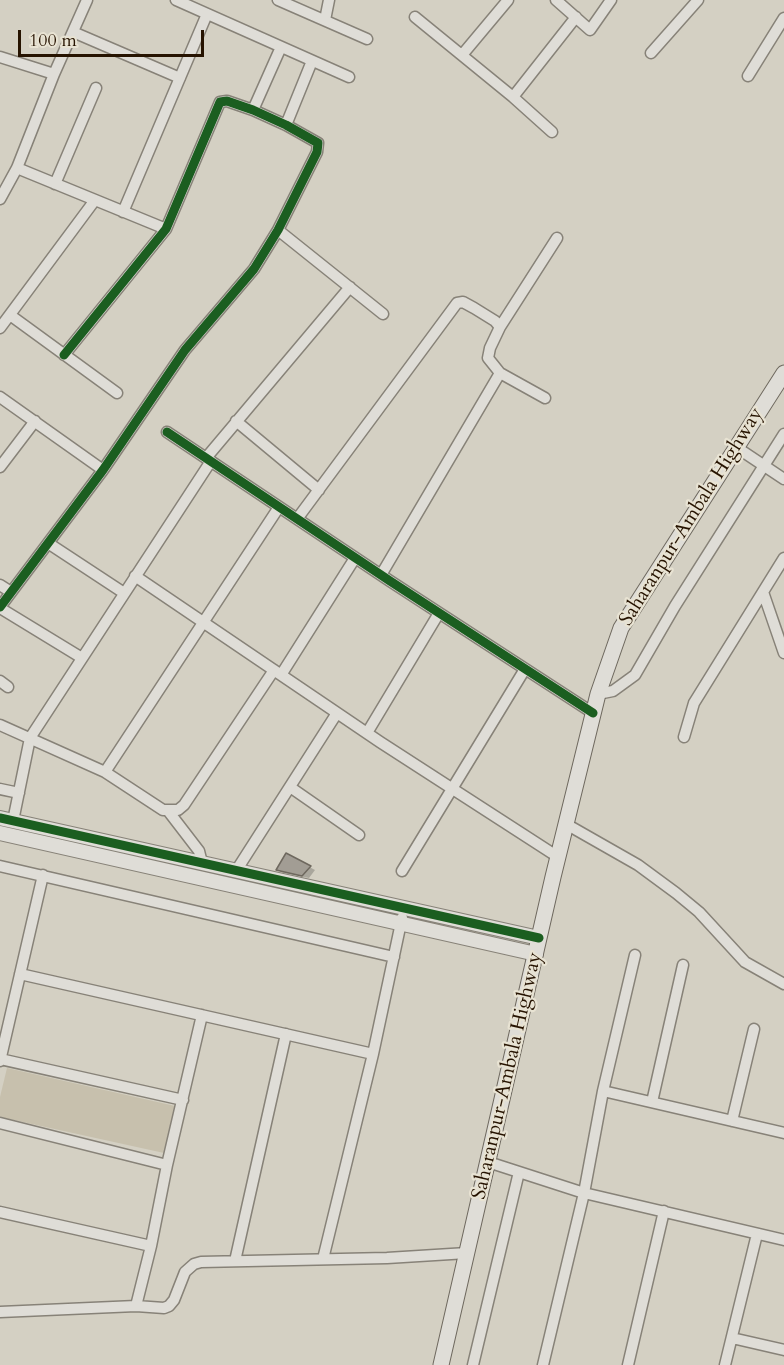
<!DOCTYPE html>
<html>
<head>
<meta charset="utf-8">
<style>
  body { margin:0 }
  #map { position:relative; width:784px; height:1365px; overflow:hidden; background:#d4d0c3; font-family:Cardo,serif }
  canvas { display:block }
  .scale { position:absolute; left:18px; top:30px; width:186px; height:27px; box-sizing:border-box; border:3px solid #261300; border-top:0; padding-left:8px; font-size:18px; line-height:21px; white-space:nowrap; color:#261300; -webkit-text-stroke:4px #e8e3d3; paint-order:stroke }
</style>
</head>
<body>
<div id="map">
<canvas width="784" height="1365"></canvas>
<div class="scale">100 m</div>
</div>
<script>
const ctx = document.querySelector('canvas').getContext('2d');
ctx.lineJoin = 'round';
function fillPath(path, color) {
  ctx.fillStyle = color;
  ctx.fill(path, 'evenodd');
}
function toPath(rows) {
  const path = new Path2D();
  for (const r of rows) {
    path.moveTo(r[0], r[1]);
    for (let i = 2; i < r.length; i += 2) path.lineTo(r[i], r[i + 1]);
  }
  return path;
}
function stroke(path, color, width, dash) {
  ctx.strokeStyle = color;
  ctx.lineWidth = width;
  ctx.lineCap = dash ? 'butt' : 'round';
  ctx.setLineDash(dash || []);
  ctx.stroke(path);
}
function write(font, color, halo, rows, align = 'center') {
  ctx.font = font + ' Cardo,serif';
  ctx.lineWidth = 4.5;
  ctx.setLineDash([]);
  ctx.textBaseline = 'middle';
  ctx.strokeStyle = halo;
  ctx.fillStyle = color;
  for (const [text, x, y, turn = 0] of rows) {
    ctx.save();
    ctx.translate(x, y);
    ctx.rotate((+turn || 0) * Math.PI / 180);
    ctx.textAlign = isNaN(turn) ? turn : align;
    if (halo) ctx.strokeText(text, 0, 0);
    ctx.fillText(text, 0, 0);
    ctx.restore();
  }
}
const green = toPath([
  [7,1068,175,1106,164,1153,0,1117,0,1097]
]);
const shadow = toPath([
  [287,855,315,870,309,878,283,873,278,870]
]);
const building = toPath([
  [286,853,311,866,302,876,276,870,286,853]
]);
const minor = toPath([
  [176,0,349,77],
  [278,0,367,39],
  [556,0,590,30,611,0],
  [415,17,513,97,552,132],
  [325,20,329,0],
  [73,32,180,78],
  [651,53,698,0],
  [462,55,508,0],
  [0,57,54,74],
  [748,76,784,18],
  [513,97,576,17],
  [253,110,281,47],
  [286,125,312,61],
  [17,168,166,229],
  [55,184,96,88],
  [0,199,17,168,54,74,87,0],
  [123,212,207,14],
  [278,230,383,314],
  [10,315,117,393],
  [500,327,557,238],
  [0,328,95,200],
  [0,397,103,470],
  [236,421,319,490],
  [167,432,390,581,593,713],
  [736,447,784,479],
  [206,458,350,287],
  [0,467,35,421],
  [297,519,457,303,463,302,474,308,495,321,500,327,490,348,488,358,500,373,545,398],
  [48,543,124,593],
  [381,575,500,373],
  [135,576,380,742,558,857],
  [0,585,11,592],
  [763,592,784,653],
  [0,607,103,470,185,350,254,269,278,230,317,152,318,143,286,125,253,110,227,101,220,102,166,229,64,355],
  [0,608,82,658],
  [281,675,355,558],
  [0,681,8,687],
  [598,694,613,691,635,675,675,606,784,434],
  [0,725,105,772,163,810,178,810,184,805,274,670],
  [367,733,439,613],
  [684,737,694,703,784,558],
  [105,772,279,507],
  [290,787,359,835],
  [0,789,19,793],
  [169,812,199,851,202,863],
  [13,821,30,738,211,461],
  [566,824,638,865,676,893,699,912,745,962,784,984],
  [0,866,394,957],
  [236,871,337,713],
  [402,871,525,669],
  [20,974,373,1054],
  [0,1059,183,1100],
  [0,1061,43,875],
  [603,1091,784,1133],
  [652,1102,683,965],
  [732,1121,754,1029],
  [0,1123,167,1165],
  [519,1172,584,1193,784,1240],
  [0,1212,151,1246],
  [323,1259,373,1054,402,918],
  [235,1261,286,1034],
  [136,1306,151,1246,167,1165,202,1015],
  [0,1312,136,1306,164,1308,169,1306,174,1300,185,1272,194,1264,201,1262,387,1258,467,1253],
  [732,1338,784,1350],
  [473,1365,519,1172,488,1162],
  [543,1365,584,1193,603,1091,635,955],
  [628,1365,664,1211],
  [725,1365,757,1234]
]);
const tertiary = toPath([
  [0,818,539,938],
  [0,833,536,954]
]);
const secondary = toPath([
  [441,1365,553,877,598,694,621,628,784,373]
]);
const cycleway = toPath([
  [167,432,390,581,593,713],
  [0,607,103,470,185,350,254,269,278,230,317,152,318,143,286,125,253,110,227,101,220,102,166,229,64,355],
  [0,818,539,938]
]);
const streetNames = [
  ["Saharanpur-Ambala Highway",692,517,-58],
  ["Saharanpur-Ambala Highway",508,1076,-77]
];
fillPath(green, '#c7c0ad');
fillPath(shadow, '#0003');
fillPath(building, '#a29d94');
stroke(building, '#6e685e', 1.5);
stroke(minor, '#878278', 13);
stroke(tertiary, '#878278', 16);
stroke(secondary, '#6e685e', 17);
stroke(minor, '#dfddd7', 10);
stroke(tertiary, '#dfddd7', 14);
stroke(secondary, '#dfddd7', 15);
stroke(cycleway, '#1b5e20', 9);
write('20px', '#261300', '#e8e3d3', streetNames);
</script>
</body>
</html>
